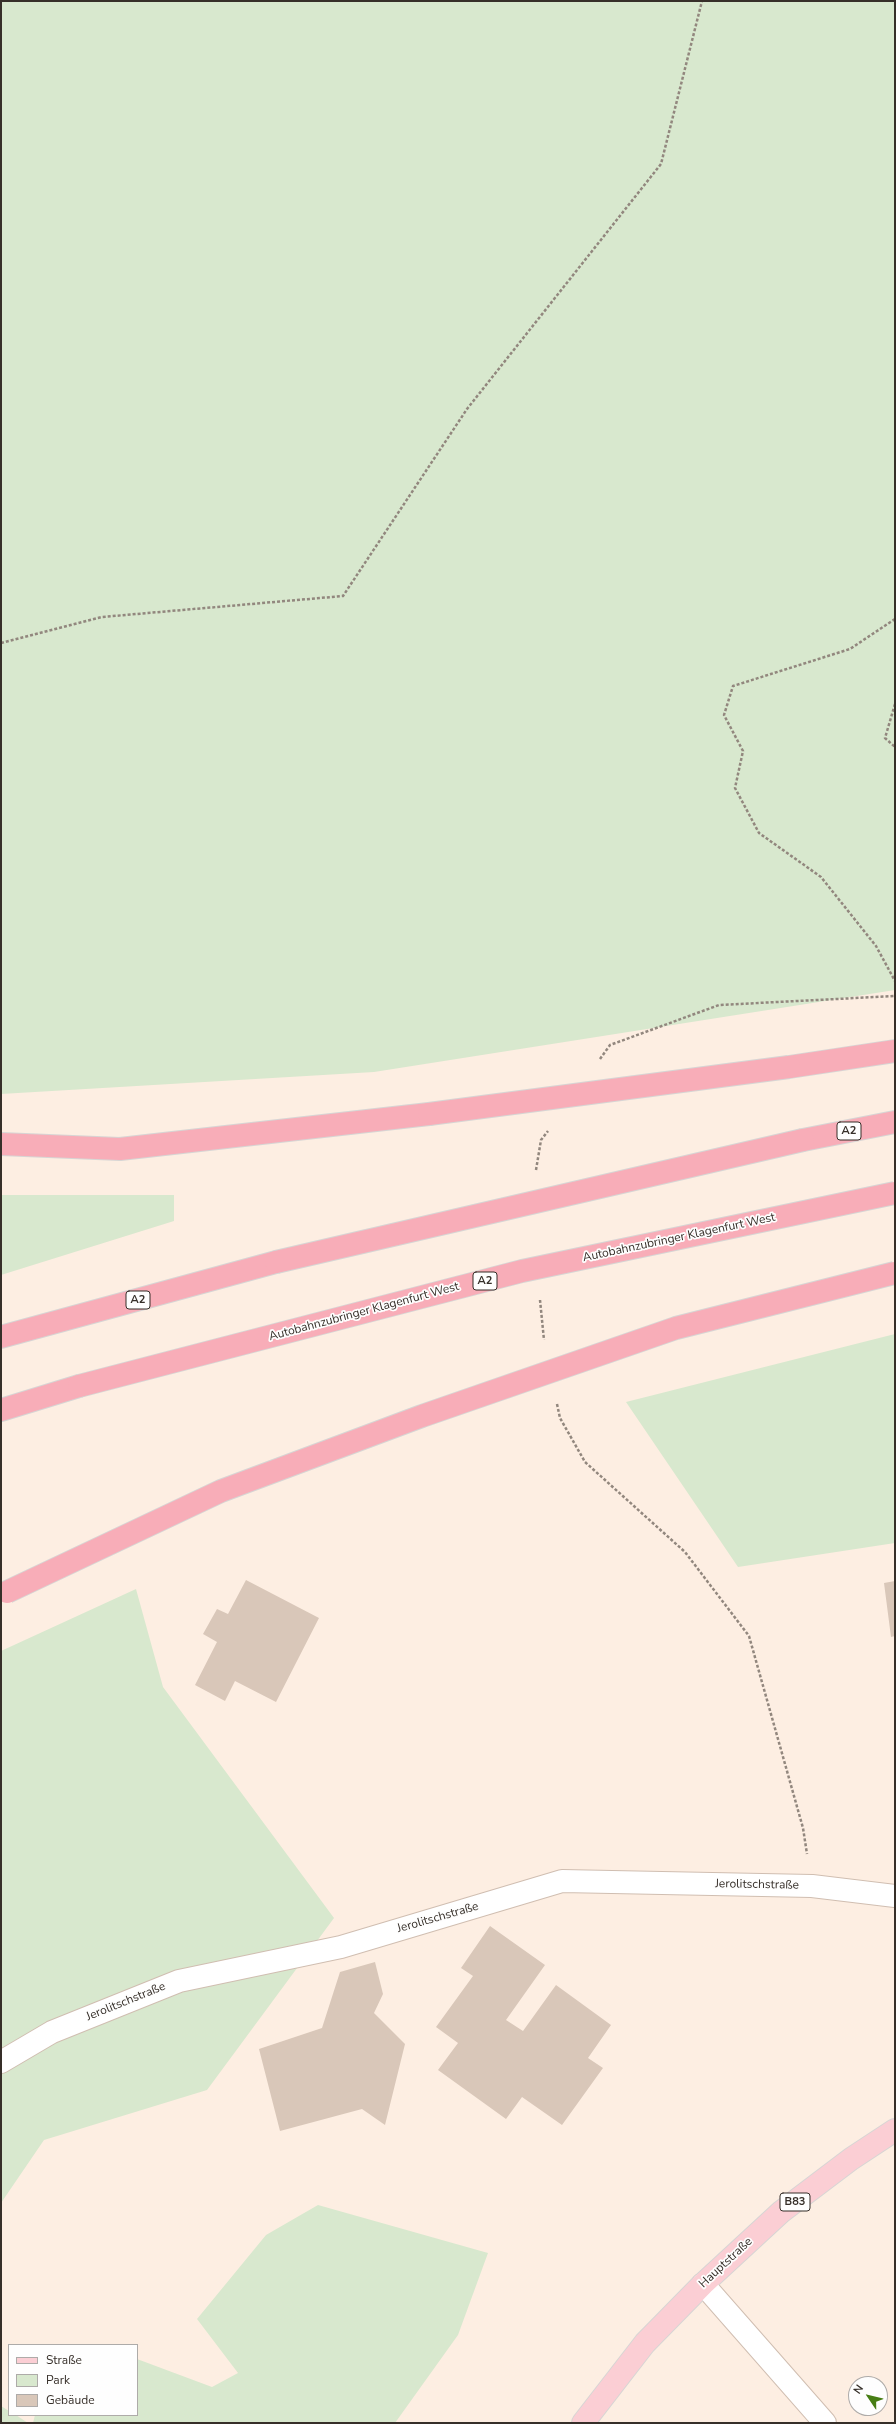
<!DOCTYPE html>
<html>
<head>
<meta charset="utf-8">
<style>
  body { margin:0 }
  #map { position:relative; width:896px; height:2424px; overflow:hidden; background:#fdeee2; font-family:"Nunito Sans",sans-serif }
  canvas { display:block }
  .frame { position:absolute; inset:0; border:2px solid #362f29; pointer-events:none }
  .legend { position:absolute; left:8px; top:2344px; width:130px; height:72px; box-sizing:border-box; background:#fefefe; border:1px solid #aeaba9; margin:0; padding:5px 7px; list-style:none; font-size:12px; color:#362f29 }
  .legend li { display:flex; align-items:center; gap:8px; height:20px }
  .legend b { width:20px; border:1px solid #aeaba9 }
  .north { position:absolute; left:848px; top:2376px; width:40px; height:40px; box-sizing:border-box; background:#fefefe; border:1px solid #aeaba9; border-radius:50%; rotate:305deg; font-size:11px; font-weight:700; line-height:16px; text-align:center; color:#362f29 }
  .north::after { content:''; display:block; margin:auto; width:14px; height:18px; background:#477e14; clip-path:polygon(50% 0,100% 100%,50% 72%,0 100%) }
</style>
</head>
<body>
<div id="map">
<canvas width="896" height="2424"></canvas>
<div class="frame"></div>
<ul class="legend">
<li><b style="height:5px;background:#fbced4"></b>Straße</li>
<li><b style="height:11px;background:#d8e8ce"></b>Park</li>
<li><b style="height:11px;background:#d9c7b9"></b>Gebäude</li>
</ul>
<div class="north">N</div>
</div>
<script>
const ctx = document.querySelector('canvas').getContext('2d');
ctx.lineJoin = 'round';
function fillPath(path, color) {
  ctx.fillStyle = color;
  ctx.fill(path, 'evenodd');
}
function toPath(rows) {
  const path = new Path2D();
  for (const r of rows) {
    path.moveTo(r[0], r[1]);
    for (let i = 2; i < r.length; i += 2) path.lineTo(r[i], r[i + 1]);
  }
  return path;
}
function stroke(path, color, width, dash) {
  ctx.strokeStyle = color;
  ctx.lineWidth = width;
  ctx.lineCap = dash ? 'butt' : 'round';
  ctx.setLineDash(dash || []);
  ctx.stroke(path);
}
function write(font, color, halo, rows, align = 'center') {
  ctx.font = font + ' "Nunito Sans",sans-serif';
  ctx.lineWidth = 3.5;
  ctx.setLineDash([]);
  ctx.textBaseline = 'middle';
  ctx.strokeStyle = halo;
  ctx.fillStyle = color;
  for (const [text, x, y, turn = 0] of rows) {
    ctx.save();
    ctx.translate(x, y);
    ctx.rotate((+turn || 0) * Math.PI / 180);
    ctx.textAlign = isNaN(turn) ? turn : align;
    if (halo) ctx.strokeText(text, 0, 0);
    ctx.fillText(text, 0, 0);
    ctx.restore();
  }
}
const green = toPath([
  [1,1,895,1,895,990,374,1072,1,1094],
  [1,1195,174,1195,174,1221,1,1275],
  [895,1334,895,1543,738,1567,626,1402],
  [136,1589,163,1687,334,1918,207,2090,44,2140,1,2203,1,1651],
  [318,2205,488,2253,458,2335,395,2423,33,2423,35,2415,137,2415,137,2359,212,2387,238,2373,197,2319,266,2235],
  [1,2406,9,2411,9,2415,16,2415,28,2423,1,2423]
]);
const building = toPath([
  [246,1580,319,1618,276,1702,235,1681,225,1701,195,1685,217,1642,203,1634,217,1609,228,1614],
  [895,1581,895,1636,891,1637,884,1583],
  [490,1926,545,1965,506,2020,523,2031,556,1985,611,2025,588,2058,603,2068,562,2125,522,2097,506,2119,438,2070,458,2043,436,2027,473,1976,461,1968],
  [375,1962,383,1994,374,2013,405,2044,385,2125,362,2109,280,2131,259,2049,322,2028,340,1972]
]);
const path = toPath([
  [895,619,850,649,733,686,724,715,743,751,735,788,759,833,821,877,876,946,895,981],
  [1,643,102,617,343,596,467,409,661,164,702,1],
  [895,704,885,738,895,747],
  [600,1059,610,1045,719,1005,895,996],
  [536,1170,541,1140,548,1131],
  [540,1300,544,1340],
  [557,1404,560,1418,585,1462,685,1552,749,1636,803,1828,807,1854]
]);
const street = toPath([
  [1,2062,52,2032,179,1981,341,1947,562,1881,812,1886,895,1896],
  [703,2284,825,2423]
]);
const primary = toPath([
  [583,2423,645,2343,703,2284,781,2212,851,2159,895,2130]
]);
const highway = toPath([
  [789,1067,895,1051],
  [803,1140,895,1122],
  [1,1144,120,1149,429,1114],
  [1,1337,276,1262],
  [1,1410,79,1386]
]);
const highwayBridge = toPath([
  [429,1114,789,1067],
  [276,1262,803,1140],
  [79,1386,522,1271,895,1193],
  [7,1592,221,1491,422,1416,676,1328,895,1273]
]);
const shields = [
  [849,1131,24],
  [485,1281,24],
  [138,1300,24],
  [795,2202,30]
];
const shieldNames = [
  ["A2",849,1131],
  ["A2",485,1281],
  ["A2",138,1300],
  ["B83",795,2202]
];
const streetNames = [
  ["Autobahnzubringer Klagenfurt West",679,1238,-12],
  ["Autobahnzubringer Klagenfurt West",364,1312,-15],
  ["Jerolitschstraße",757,1885,1],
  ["Jerolitschstraße",438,1918,-16],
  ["Jerolitschstraße",126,2002,-22],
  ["Hauptstraße",726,2263,-43]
];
fillPath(green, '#d8e8ce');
fillPath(building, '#d9c7b9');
stroke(street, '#d0beb1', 24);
stroke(primary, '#d7d5d4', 24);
stroke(highway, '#d7d5d4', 24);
stroke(path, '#92877e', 2.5, [3, 2]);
stroke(street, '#fff', 22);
stroke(primary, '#fbced4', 22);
stroke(highway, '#f8adb8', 22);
stroke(highwayBridge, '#d7d5d4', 24, []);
stroke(highwayBridge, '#f8adb8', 22);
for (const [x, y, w] of shields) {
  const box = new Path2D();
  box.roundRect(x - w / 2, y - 9, w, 18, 3);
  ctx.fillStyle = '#fefefe';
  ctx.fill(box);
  stroke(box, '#362f29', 1);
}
write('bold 11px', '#362f29', null, shieldNames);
write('12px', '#362f29', '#fefefe', streetNames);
</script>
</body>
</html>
